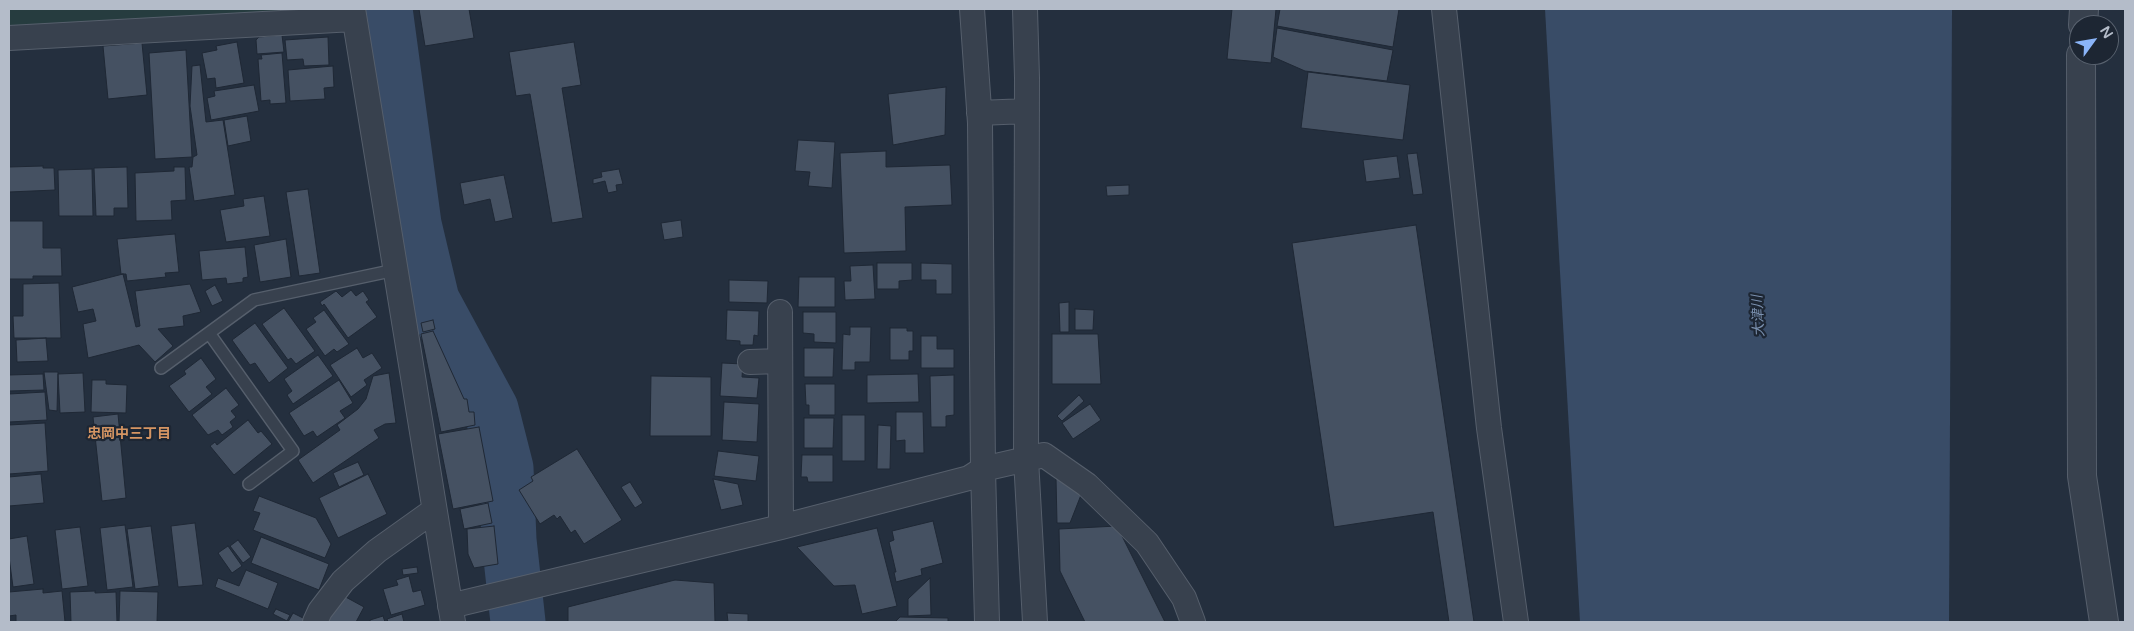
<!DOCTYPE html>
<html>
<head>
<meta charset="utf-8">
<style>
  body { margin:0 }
  #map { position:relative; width:2134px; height:631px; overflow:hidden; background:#242f3e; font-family:"Varela Round",sans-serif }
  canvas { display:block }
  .frame { position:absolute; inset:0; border:10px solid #b4bcc9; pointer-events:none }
  .north { position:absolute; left:2069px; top:15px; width:50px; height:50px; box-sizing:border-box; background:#1d2633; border:1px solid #59626f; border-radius:50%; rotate:58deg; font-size:14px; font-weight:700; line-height:20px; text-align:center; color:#b4bcc9 }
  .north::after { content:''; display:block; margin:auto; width:18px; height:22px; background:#8ab4f8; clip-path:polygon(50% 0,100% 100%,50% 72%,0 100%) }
</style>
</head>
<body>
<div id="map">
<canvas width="2134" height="631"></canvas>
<div class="frame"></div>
<div class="north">N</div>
</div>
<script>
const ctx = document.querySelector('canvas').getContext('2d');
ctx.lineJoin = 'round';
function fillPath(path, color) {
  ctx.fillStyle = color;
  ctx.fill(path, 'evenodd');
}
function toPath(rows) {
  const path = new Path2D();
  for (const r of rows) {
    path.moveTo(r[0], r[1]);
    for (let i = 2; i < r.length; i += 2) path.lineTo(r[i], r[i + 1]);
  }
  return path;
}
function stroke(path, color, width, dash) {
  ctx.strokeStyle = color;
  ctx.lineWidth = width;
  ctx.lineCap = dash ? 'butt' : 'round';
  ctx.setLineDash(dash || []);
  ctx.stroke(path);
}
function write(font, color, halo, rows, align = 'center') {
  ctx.font = font + ' "Varela Round","Noto Sans JP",sans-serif';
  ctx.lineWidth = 4.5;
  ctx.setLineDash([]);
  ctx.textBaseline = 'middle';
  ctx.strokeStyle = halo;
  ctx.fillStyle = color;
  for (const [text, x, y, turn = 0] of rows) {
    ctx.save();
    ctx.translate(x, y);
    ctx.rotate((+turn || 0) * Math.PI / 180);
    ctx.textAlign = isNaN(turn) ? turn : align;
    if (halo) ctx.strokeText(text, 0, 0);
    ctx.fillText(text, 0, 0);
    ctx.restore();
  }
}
const green = toPath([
  [9,9,332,9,9,30]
]);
const water = toPath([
  [1545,9,1952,9,1949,622,1580,622]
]);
const river = toPath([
  [385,9,414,224,432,300,491,409,506,468,509,540,518,622]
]);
const building = toPath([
  [419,9,469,9,474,38,425,46,419,9],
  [1232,9,1276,9,1271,63,1227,59,1232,9],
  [1280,9,1399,9,1393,47,1277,26,1280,9],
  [1277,28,1393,50,1387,81,1305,71,1273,57,1277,28],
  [282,35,284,52,257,54,256,40,259,37,282,35],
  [328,37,329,65,304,66,303,59,287,60,285,40,328,37],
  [237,42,244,83,216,88,215,78,207,79,202,53,217,50,216,46,237,42],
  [574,42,581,85,562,88,583,218,552,223,530,94,516,96,509,52,574,42],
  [142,43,147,95,108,99,103,46,142,43],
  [186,50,192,157,155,159,149,53,186,50],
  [282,53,286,103,270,104,270,100,261,101,258,59,262,59,261,55,282,53],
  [200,65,206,122,223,120,235,195,194,201,189,167,192,167,193,157,197,155,190,106,192,66,200,65],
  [333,66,334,87,324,88,325,99,290,101,288,70,333,66],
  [1308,72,1410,85,1403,140,1301,128,1308,72],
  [254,85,259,111,211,120,207,98,215,96,214,91,254,85],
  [946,87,945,135,893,145,888,94,946,87],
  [247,116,251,141,228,146,224,120,247,116],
  [798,140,835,142,832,188,808,186,810,172,795,171,798,140],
  [886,151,886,167,950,165,952,205,905,207,906,251,844,253,840,153,886,151],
  [1417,153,1423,194,1413,195,1407,154,1417,153],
  [1397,156,1400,178,1366,182,1363,160,1397,156],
  [43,166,43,168,54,168,55,190,9,192,9,167,43,166],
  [127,167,128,208,114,208,114,216,96,216,94,168,127,167],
  [174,167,185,167,186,200,171,201,172,220,136,221,135,173,174,171,174,167],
  [92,169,93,216,59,216,58,170,92,169],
  [619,169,623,184,616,185,617,191,608,193,605,181,593,184,593,179,602,177,601,172,619,169],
  [504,175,513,218,495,222,490,199,464,205,460,183,504,175],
  [1129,185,1129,195,1107,196,1106,186,1129,185],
  [308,189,320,273,299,276,286,192,308,189],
  [264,196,270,236,226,242,220,210,244,206,243,199,264,196],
  [681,220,683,237,664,240,661,223,681,220],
  [9,221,43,221,43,248,61,248,62,276,33,276,33,279,9,279,9,221],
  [1416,225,1474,622,1449,622,1433,512,1334,527,1292,243,1416,225],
  [175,234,179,272,165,273,166,277,127,281,126,274,121,274,117,239,175,234],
  [286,239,291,277,260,282,254,245,286,239],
  [245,247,248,277,243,278,243,282,227,284,226,278,202,280,199,251,245,247],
  [877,263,912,263,912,280,899,281,899,289,877,289,877,263],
  [921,263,952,264,952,294,936,294,936,280,921,280,921,263],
  [873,265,875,299,845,300,844,281,851,281,850,266,873,265],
  [123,274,136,327,140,326,135,291,190,284,201,312,183,316,184,326,158,329,173,346,155,362,139,345,88,358,83,324,96,321,93,309,78,312,72,287,123,274],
  [799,277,835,277,835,307,798,307,799,277],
  [729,280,768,281,767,303,729,302,729,280],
  [59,283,61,338,14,338,13,316,23,316,23,284,59,283],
  [215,285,223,301,212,306,205,291,215,285],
  [351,290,356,296,363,291,369,300,366,302,377,317,348,338,324,304,322,306,320,302,336,291,342,297,351,290],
  [1069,302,1069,332,1060,332,1059,303,1069,302],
  [284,308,315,351,296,364,291,358,288,360,262,324,284,308],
  [1075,309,1094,310,1093,330,1075,330,1075,309],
  [324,310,349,344,337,352,334,349,325,356,306,329,316,322,313,318,324,310],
  [727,310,759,311,758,336,754,335,753,345,740,345,740,341,726,340,727,310],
  [803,312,836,312,836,343,814,342,814,334,803,333,803,312],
  [433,320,435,329,423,332,421,323,433,320],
  [255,323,288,368,269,383,255,363,250,365,232,340,255,323],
  [850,327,871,327,870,362,855,362,855,370,842,370,843,334,850,335,850,327],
  [890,328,907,328,907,331,913,331,913,351,909,351,909,360,890,360,890,328],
  [433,331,464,399,467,399,469,412,474,412,475,425,441,432,421,334,433,331],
  [1052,334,1098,334,1101,384,1052,384,1052,334],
  [921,336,937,336,937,349,954,349,954,368,921,368,921,336],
  [46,338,48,361,17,362,16,340,46,338],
  [357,348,363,358,372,353,382,368,364,380,367,385,351,397,330,365,357,348],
  [804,348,834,348,833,377,804,377,804,348],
  [318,355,333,376,293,404,287,395,292,391,284,379,318,355],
  [201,358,216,379,206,387,212,394,189,412,169,386,186,374,184,371,201,358],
  [722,363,743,364,742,377,759,378,757,398,720,396,722,363],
  [44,372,58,372,57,411,49,410,44,372],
  [83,373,85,412,60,413,58,374,83,373],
  [389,373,396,423,385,424,374,430,379,438,313,483,298,460,340,430,337,425,358,409,366,399,373,376,389,373],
  [43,374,44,390,9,391,9,375,43,374],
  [918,374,919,402,867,403,867,375,918,374],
  [954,375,954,415,946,416,946,427,931,427,930,376,954,375],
  [651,376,711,377,711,436,650,436,651,376],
  [92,380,106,380,106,384,127,385,126,413,91,412,92,380],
  [339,380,353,403,340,411,345,418,317,437,313,431,304,436,289,413,339,380],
  [805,384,835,384,835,415,809,415,809,405,806,405,805,384],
  [226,388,239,405,231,411,236,417,230,422,233,427,222,435,218,430,208,435,192,415,226,388],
  [45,392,47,420,9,422,9,394,45,392],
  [1079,395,1084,401,1062,421,1057,416,1079,395],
  [724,402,759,404,757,442,722,440,724,402],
  [1090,404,1101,420,1073,439,1062,423,1090,404],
  [896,412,923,412,924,453,905,453,905,440,896,441,896,412],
  [118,414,126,498,102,501,93,417,118,414],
  [842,415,865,415,865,461,842,461,842,415],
  [804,418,834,418,833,448,804,448,804,418],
  [248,420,258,433,261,431,272,444,234,475,210,446,215,442,217,445,248,420],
  [45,423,48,471,9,474,9,425,45,423],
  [878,425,891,426,890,469,877,469,878,425],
  [479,427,493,501,453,509,438,434,479,427],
  [577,449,622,520,584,544,575,530,571,533,560,516,557,519,554,515,540,524,519,490,533,481,531,477,577,449],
  [718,451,759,456,756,481,714,476,718,451],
  [802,455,833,455,833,482,808,482,807,477,801,477,802,455],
  [358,462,364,475,339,487,333,473,358,462],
  [41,474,44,503,9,506,9,477,41,474],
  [368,474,387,514,338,538,319,498,368,474],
  [1056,478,1081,495,1070,523,1057,523,1056,478],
  [713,479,738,484,743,505,721,510,713,479],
  [630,482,643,503,635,508,621,487,630,482],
  [259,496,316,518,331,544,325,558,253,530,260,513,253,511,259,496],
  [488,503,492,523,464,529,460,509,488,503],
  [933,521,943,563,921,569,922,575,896,582,894,572,896,572,889,542,894,540,892,531,933,521],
  [195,523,203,585,178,587,171,526,195,523],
  [125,525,133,587,107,590,100,528,125,525],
  [151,526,159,586,135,589,127,529,151,526],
  [494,526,498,564,474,568,468,554,467,529,494,526],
  [1117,526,1165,622,1085,622,1060,571,1059,529,1117,526],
  [80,527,88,586,62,589,55,530,80,527],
  [877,528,897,606,862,614,855,585,834,586,797,547,877,528],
  [27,536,34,584,13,587,9,557,9,539,27,536],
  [261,537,329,564,319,590,251,563,261,537],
  [238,540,251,557,243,563,230,546,238,540],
  [228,546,242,566,232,573,218,553,228,546],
  [417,567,418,573,403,575,402,569,417,567],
  [246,570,278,583,268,609,215,587,218,578,239,586,246,570],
  [409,576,413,592,421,590,425,605,391,615,383,589,398,585,396,580,409,576],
  [930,578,931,615,908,616,908,599,930,578],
  [675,580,714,583,715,622,568,622,568,607,675,580],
  [43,589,43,593,62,591,65,622,16,622,16,615,9,616,9,592,43,589],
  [95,591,95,593,116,592,117,622,71,622,70,592,95,591],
  [120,591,158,592,157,622,119,622,120,591],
  [342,595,364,607,356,622,328,622,342,595],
  [276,609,290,615,287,621,273,614,276,609],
  [293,613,305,619,304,622,288,622,293,613],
  [727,613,748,614,748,622,728,622,727,613],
  [402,614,404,622,388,622,387,619,402,614],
  [383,616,385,622,370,622,370,620,383,616],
  [900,617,948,618,948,622,895,622,900,617]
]);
const service = toPath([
  [209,333,293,451,249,484],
  [161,368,254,300,395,270]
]);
const minor = toPath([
  [353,9,453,622],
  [972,9,980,123,983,469,987,622],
  [1025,9,1027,78,1026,459,1035,622],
  [1444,9,1489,428,1516,622],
  [9,38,354,19],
  [979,113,1027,111],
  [780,312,781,527],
  [750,362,780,361],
  [450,606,781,527,969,478,983,469,1044,455,1087,485,1147,543,1184,598,1193,622],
  [315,622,320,611,343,581,377,551,433,511]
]);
const tertiary = toPath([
  [2083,25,2084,9],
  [2081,55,2082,476,2104,622]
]);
const waterNames = [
  ["大津川",1759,316,-93]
];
const neighbourhoodNames = [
  ["忠岡中三丁目",129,434]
];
fillPath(green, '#263c3f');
fillPath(water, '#394c67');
stroke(river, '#394c67', 55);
fillPath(building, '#455162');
stroke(building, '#1f2835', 1);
stroke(service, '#565f6c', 14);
stroke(minor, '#565f6c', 26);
stroke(tertiary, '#565f6c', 30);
stroke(service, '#38414e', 11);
stroke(minor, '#38414e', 24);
stroke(tertiary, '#38414e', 28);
write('italic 14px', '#7c92b1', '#1d2633', waterNames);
write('bold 14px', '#d59563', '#1d2633', neighbourhoodNames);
</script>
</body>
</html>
